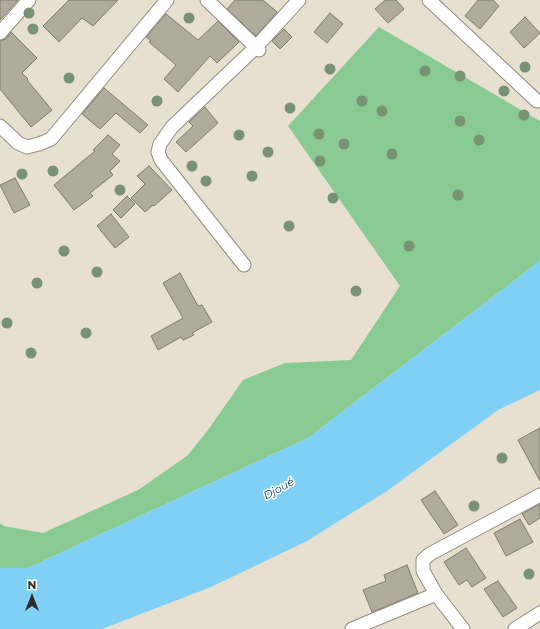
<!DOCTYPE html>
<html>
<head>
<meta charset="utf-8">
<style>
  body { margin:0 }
  #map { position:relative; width:540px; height:629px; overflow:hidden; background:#e7e0d1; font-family:Montserrat,sans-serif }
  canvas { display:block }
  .north { position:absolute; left:12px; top:577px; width:40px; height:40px; -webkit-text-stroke:3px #fff; paint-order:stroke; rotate:0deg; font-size:11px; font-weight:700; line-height:16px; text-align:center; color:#312e29 }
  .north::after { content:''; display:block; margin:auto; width:14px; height:18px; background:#312e29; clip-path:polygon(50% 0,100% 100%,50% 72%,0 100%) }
</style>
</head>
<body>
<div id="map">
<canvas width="540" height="629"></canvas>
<div class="north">N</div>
</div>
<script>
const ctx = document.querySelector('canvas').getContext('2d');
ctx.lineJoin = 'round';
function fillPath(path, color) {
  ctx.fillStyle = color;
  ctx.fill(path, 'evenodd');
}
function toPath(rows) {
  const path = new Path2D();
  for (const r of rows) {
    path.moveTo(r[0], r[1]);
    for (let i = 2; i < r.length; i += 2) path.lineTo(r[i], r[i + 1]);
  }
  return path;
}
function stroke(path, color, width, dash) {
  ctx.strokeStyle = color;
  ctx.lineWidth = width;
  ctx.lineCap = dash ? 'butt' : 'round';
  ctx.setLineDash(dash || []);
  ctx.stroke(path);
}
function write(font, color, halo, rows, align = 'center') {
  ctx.font = font + ' Montserrat,sans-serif';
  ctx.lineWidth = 3;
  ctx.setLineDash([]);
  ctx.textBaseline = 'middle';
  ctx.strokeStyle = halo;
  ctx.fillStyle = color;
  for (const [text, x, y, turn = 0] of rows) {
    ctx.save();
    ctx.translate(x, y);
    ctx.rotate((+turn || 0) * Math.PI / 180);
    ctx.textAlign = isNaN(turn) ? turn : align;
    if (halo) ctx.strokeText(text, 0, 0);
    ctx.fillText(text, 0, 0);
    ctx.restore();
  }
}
const green = toPath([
  [379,27,540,121,540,260,536,264,308,438,28,568,0,568,0,523,4,526,43,533,138,490,187,456,208,430,243,380,285,363,351,360,400,286,288,126]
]);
const water = toPath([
  [540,260,540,390,498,410,387,491,307,541,211,587,102,629,0,629,0,568,28,568,308,438,536,264]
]);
const building = toPath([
  [0,0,18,0,0,20,0,0],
  [69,0,118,0,93,26,82,18,59,42,43,26,69,0],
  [235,0,263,0,277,12,256,36,227,9,235,0],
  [385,0,396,0,404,9,388,23,375,9,385,0],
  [478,0,493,0,499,6,480,29,465,16,478,0],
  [330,13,343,24,327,43,314,32,330,13],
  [166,14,198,40,218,21,239,42,217,63,210,56,178,92,164,79,176,65,149,42,151,41,146,37,166,14],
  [525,17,540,33,524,48,510,32,525,17],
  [284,29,292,37,280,49,272,41,284,29],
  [11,32,37,58,22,73,28,79,27,80,52,110,31,127,0,89,0,41,6,39,11,32],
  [104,88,148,125,140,133,116,113,100,129,82,114,104,88],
  [205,107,218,123,186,152,176,142,193,126,189,122,205,107],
  [108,135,120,145,112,154,120,161,110,171,113,175,90,193,93,196,74,210,54,185,95,151,93,150,108,135],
  [149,166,172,190,154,206,153,205,145,212,131,198,145,184,137,176,149,166],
  [15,178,30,205,14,213,0,185,15,178],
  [127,196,135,204,121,218,113,210,127,196],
  [111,214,129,237,115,248,97,226,111,214],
  [180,273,198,306,202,305,212,322,192,333,194,335,183,340,181,337,158,350,151,336,183,318,163,283,180,273],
  [540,428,540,481,518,440,540,428],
  [435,491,458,525,444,534,421,500,435,491],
  [540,504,540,518,529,525,522,514,540,504],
  [520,519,533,542,506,556,494,533,520,519],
  [466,548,486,578,472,587,467,580,459,585,444,562,466,548],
  [407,565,418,593,372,612,363,590,386,581,384,575,407,565],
  [498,581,517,608,503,617,484,589,498,581]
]);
const minor = toPath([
  [207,0,259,50],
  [429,0,537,101],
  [0,33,29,0],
  [0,126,18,143,27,147,39,144,51,139,167,0],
  [244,265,161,160,158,152,160,144,172,127,256,47,299,0],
  [352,629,436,594],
  [463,629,436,594,423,571,423,560,430,554,540,495],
  [515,629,540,613]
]);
const trees = [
  [29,13],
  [189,18],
  [33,29],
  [525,67],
  [330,69],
  [425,71],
  [460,76],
  [69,78],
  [504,91],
  [157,101],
  [362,101],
  [290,108],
  [382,111],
  [524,115],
  [460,121],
  [319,134],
  [239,135],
  [479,140],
  [344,144],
  [268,152],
  [392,154],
  [320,161],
  [192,166],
  [53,171],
  [22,174],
  [252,176],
  [206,181],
  [120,190],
  [458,195],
  [333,198],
  [289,226],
  [409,246],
  [64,251],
  [97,272],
  [37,283],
  [356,291],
  [7,323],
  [86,333],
  [31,353],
  [502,458],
  [474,506],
  [529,574]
];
const waterNames = [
  ["Djoué",279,489,-29]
];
fillPath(green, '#89ca93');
fillPath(water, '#7fd0f4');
fillPath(building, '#b1ab9d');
stroke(building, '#817b6e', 1);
stroke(minor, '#928c7f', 15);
stroke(minor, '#fff', 13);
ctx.fillStyle = '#789274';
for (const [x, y] of trees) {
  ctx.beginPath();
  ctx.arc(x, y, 5.5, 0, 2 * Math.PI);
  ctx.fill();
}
write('italic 11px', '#164558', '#fff', waterNames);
</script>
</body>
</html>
